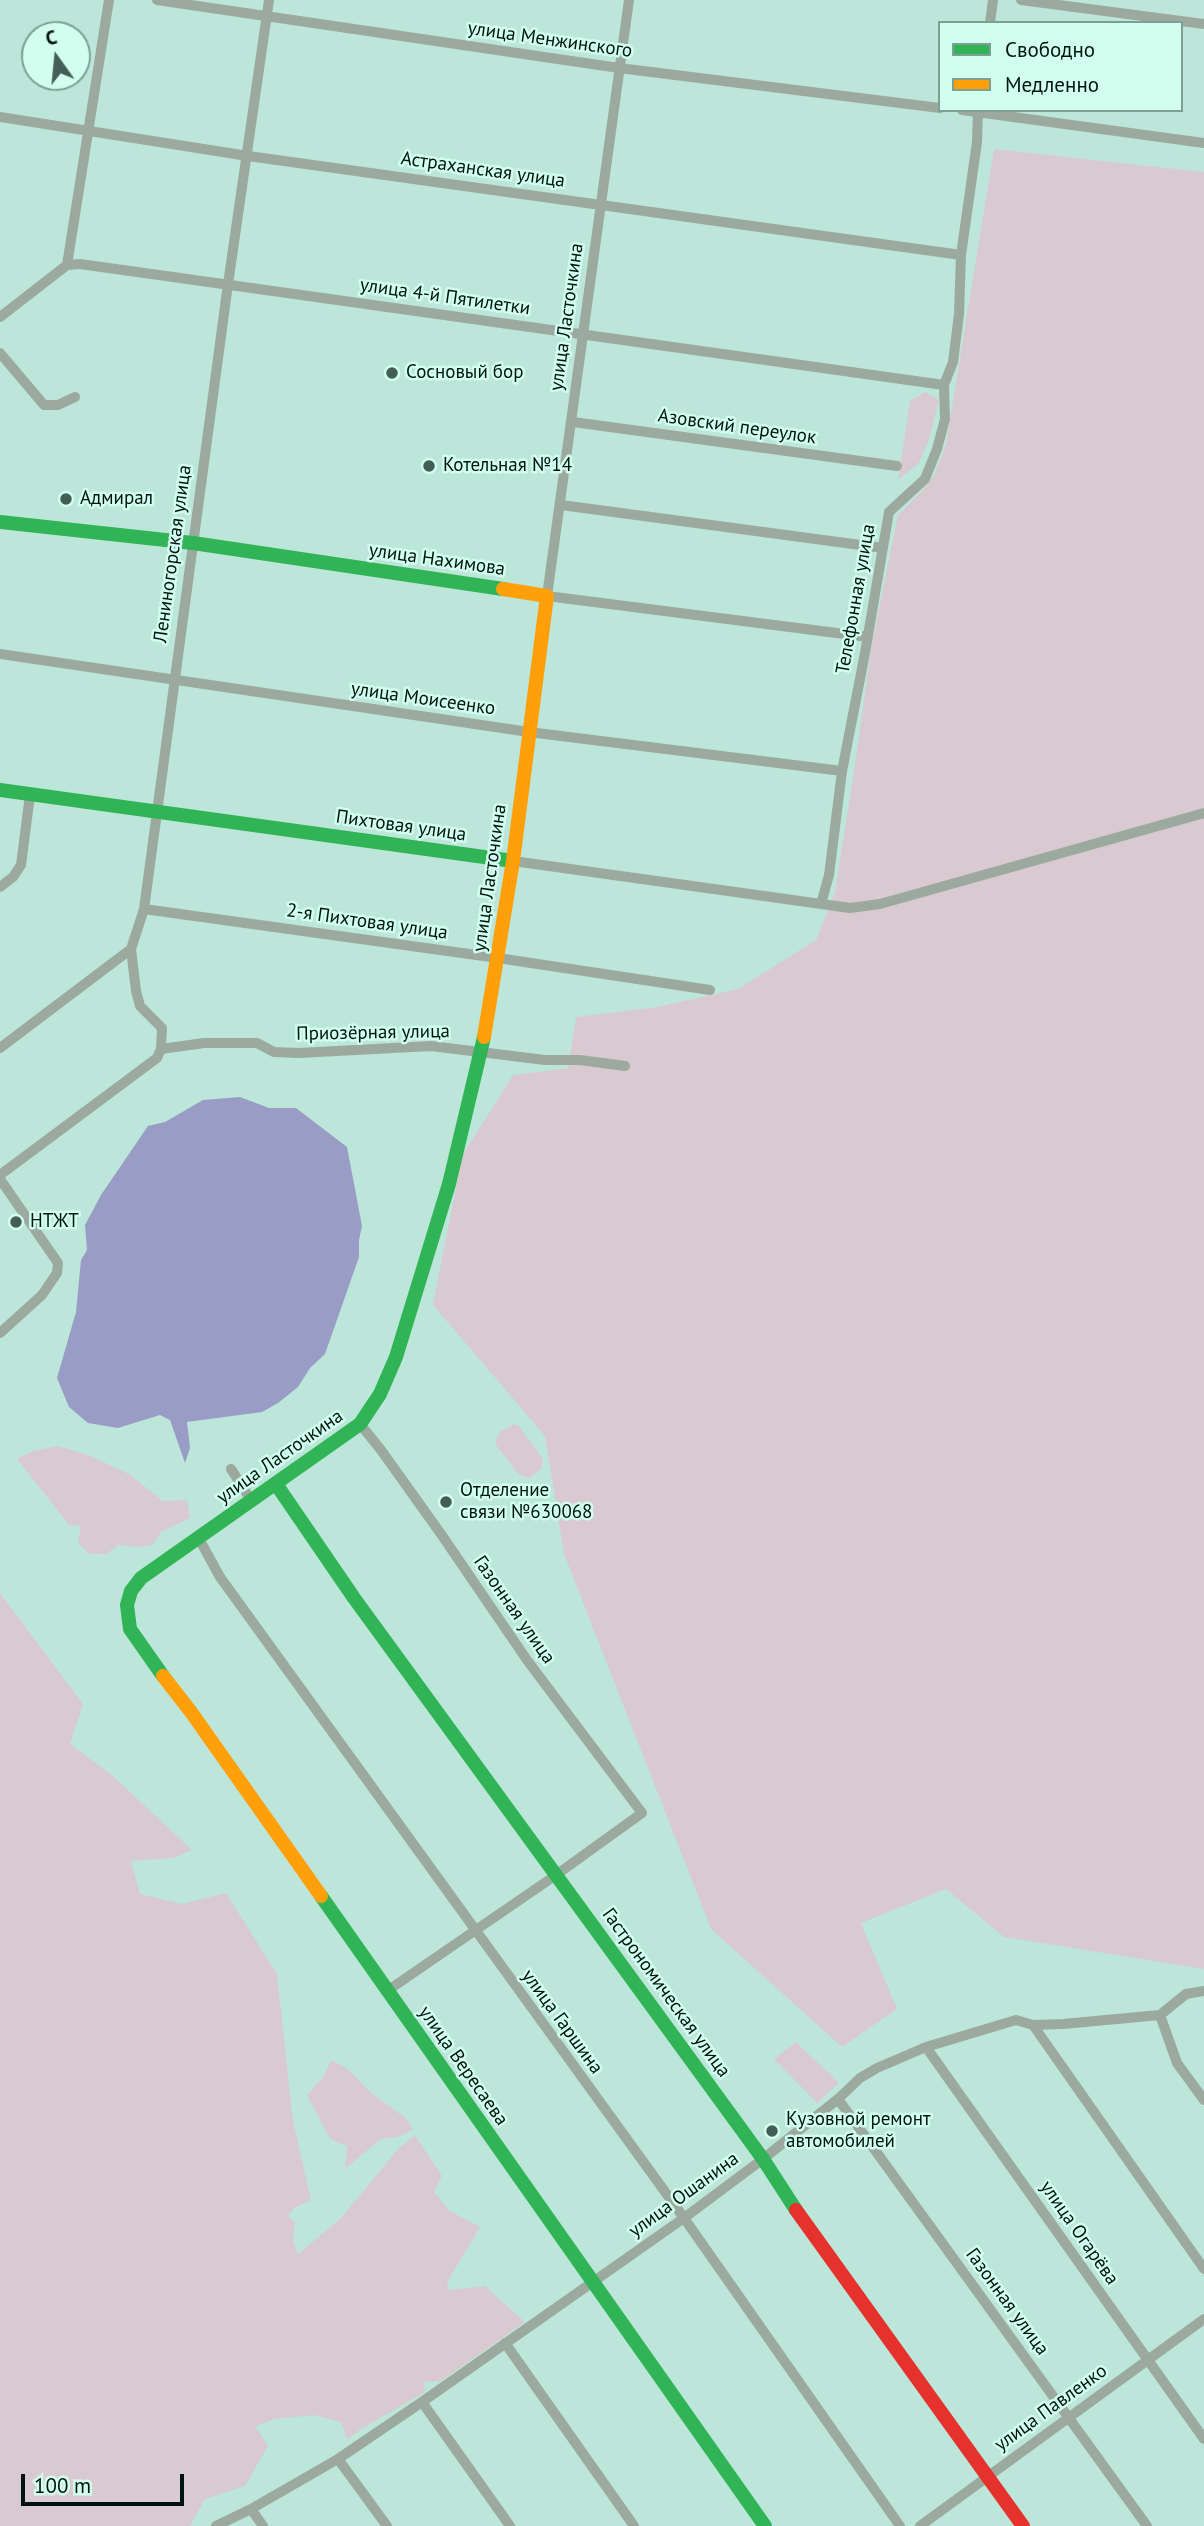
<!DOCTYPE html>
<html>
<head>
<meta charset="utf-8">
<style>
  body { margin:0 }
  #map { position:relative; width:1204px; height:2526px; overflow:hidden; background:#bce6d9; font-family:"PT Sans",sans-serif }
  canvas { display:block }
  .legend { position:absolute; left:938px; top:21px; width:245px; height:91px; box-sizing:border-box; background:#d1feef; border:2px solid #7da095; margin:0; padding:9px 12px; list-style:none; font-size:21px; color:#00140f }
  .legend li { display:flex; align-items:center; gap:14px; height:35px }
  .legend b { width:35px; border:2px solid #7da095 }
  .north { position:absolute; left:21px; top:21px; width:70px; height:70px; box-sizing:border-box; background:#d1feef; border:2px solid #7da095; border-radius:50%; rotate:345deg; font-size:19px; font-weight:700; line-height:28px; text-align:center; color:#00140f }
  .north::after { content:''; display:block; margin:auto; width:24px; height:32px; background:#425e56; clip-path:polygon(50% 0,100% 100%,50% 72%,0 100%) }
  .scale { position:absolute; left:21px; top:2474px; width:163px; height:32px; box-sizing:border-box; border:4px solid #00140f; border-top:0; padding-left:9px; font-size:21px; line-height:24px; white-space:nowrap; color:#00140f; -webkit-text-stroke:5px #d1feef; paint-order:stroke }
</style>
</head>
<body>
<div id="map">
<canvas width="1204" height="2526"></canvas>
<ul class="legend">
<li><b style="height:9px;background:#30b455"></b>Свободно</li>
<li><b style="height:9px;background:#ff9f0a"></b>Медленно</li>
</ul>
<div class="north">С</div>
<div class="scale">100 m</div>
</div>
<script>
const ctx = document.querySelector('canvas').getContext('2d');
ctx.lineJoin = 'round';
function fillPath(path, color) {
  ctx.fillStyle = color;
  ctx.fill(path, 'evenodd');
}
function toPath(rows) {
  const path = new Path2D();
  for (const r of rows) {
    path.moveTo(r[0], r[1]);
    for (let i = 2; i < r.length; i += 2) path.lineTo(r[i], r[i + 1]);
  }
  return path;
}
function stroke(path, color, width, dash) {
  ctx.strokeStyle = color;
  ctx.lineWidth = width;
  ctx.lineCap = dash ? 'butt' : 'round';
  ctx.setLineDash(dash || []);
  ctx.stroke(path);
}
function write(font, color, halo, rows, align = 'center') {
  ctx.font = font + ' "PT Sans",sans-serif';
  ctx.lineWidth = 5;
  ctx.setLineDash([]);
  ctx.textBaseline = 'middle';
  ctx.strokeStyle = halo;
  ctx.fillStyle = color;
  for (const [text, x, y, turn = 0] of rows) {
    ctx.save();
    ctx.translate(x, y);
    ctx.rotate((+turn || 0) * Math.PI / 180);
    ctx.textAlign = isNaN(turn) ? turn : align;
    if (halo) ctx.strokeText(text, 0, 0);
    ctx.fillText(text, 0, 0);
    ctx.restore();
  }
}
const green = toPath([
  [994,149,1204,172,1204,1969,1004,1937,946,1889,861,1923,897,2009,842,2047,711,1929,564,1554,545,1436,433,1305,462,1156,513,1075,568,1068,576,1017,657,1007,738,989,816,940,835,892,854,771,872,644,898,515,924,489,935,474,946,444],
  [925,392,939,400,929,439,919,463,898,480,910,401],
  [514,1424,519,1426,543,1459,542,1468,529,1478,518,1474,496,1445,496,1440,501,1431],
  [58,1446,88,1455,129,1474,163,1501,187,1500,190,1518,161,1532,153,1545,138,1547,118,1545,107,1554,89,1554,78,1543,81,1526,69,1525,17,1459,33,1451],
  [0,1593,83,1704,70,1744,113,1776,192,1850,174,1858,131,1861,140,1894,182,1904,226,1893,277,1974,293,2121,311,2200,294,2208,288,2216,295,2222,293,2241,298,2254,341,2218,398,2149,415,2135,442,2176,434,2192,450,2211,480,2227,447,2282,449,2290,485,2286,525,2322,441,2381,424,2382,425,2392,361,2429,347,2440,341,2422,314,2415,275,2419,255,2426,268,2446,245,2486,205,2499,190,2526,0,2526],
  [796,2042,839,2083,817,2103,774,2059],
  [331,2060,348,2069,370,2092,407,2119,413,2130,397,2137,381,2139,345,2169,347,2146,330,2139,307,2095,324,2076]
]);
const water = toPath([
  [240,1097,269,1108,296,1108,347,1147,362,1226,359,1240,359,1257,325,1354,310,1368,298,1387,278,1403,262,1412,187,1422,190,1448,185,1463,170,1420,160,1415,118,1428,88,1423,69,1407,57,1378,76,1312,81,1260,87,1250,85,1225,101,1195,148,1126,165,1122,203,1100]
]);
const street = toPath([
  [157,0,619,68,940,108],
  [629,0,547,596,868,637],
  [1021,0,1204,24],
  [990,23,993,0],
  [962,110,1204,143],
  [0,117,248,156,961,255],
  [67,265,109,0],
  [0,317,67,265,80,264,944,385],
  [0,353,44,405,58,405,75,397],
  [573,422,897,466],
  [561,505,883,548],
  [0,654,529,732,842,771],
  [513,861,850,908,880,904,1204,813],
  [0,887,13,877,21,865,30,795],
  [821,904,829,875,842,771,865,653,889,512,925,479,937,449,945,419,944,385,953,362,959,314,961,255,977,142,978,110],
  [144,909,498,958,710,990],
  [131,949,136,991,140,1006,162,1028,161,1049],
  [0,1048,131,949,144,909,228,284,269,0],
  [0,1175,157,1058,161,1049,204,1043,257,1043,274,1052,299,1053,431,1046,545,1060,580,1060,625,1066],
  [0,1179,58,1263,57,1273,42,1295,0,1333],
  [360,1424,381,1450,441,1534,527,1660,642,1813,556,1875,387,1991],
  [231,1469,251,1500],
  [198,1537,220,1577,684,2218,900,2526],
  [1160,2015,1177,2063,1204,2100],
  [1033,2025,1204,2269],
  [926,2047,1204,2439],
  [838,2099,1147,2526],
  [505,2343,634,2526],
  [422,2402,510,2526],
  [338,2459,387,2526],
  [251,2509,263,2526],
  [216,2526,251,2509,338,2459,422,2402,684,2218,763,2159,838,2099,860,2078,877,2068,926,2047,1016,2020,1033,2025,1063,2024,1160,2015,1186,1994,1204,1991],
  [920,2526,1204,2319]
]);
const fast = toPath([
  [0,522,193,543,503,589],
  [0,790,513,861],
  [276,1484,354,1598,763,2159,796,2210],
  [163,1676,130,1629,127,1605,131,1591,141,1578,360,1424,380,1394,396,1357,449,1184,484,1037],
  [321,1896,765,2526]
]);
const slow = toPath([
  [484,1037,513,861,547,596,503,589],
  [163,1676,191,1712,321,1896]
]);
const jam = toPath([
  [796,2210,1023,2526]
]);
const markers = [
  [392,373,7,"#425e56"],
  [429,466,7,"#425e56"],
  [66,499,7,"#425e56"],
  [16,1222,7,"#425e56"],
  [446,1502,7,"#425e56"],
  [772,2131,7,"#425e56"]
];
const streetNames = [
  ["улица Менжинского",550,40,8],
  ["Астраханская улица",483,170,8],
  ["улица 4-й Пятилетки",445,297,8],
  ["улица Ласточкина",567,317,-82],
  ["Азовский переулок",737,427,8],
  ["Лениногорская улица",173,554,-82],
  ["улица Нахимова",437,560,8],
  ["Телефонная улица",856,599,-80],
  ["улица Моисеенко",423,699,8],
  ["Пихтовая улица",401,826,8],
  ["улица Ласточкина",490,878,-82],
  ["2-я Пихтовая улица",367,922,8],
  ["Приозёрная улица",373,1033,-1],
  ["улица Ласточкина",280,1457,-35],
  ["Газонная улица",514,1610,55],
  ["Гастрономическая улица",666,1993,54],
  ["улица Гаршина",562,2022,54],
  ["улица Вересаева",463,2066,55],
  ["улица Ошанина",684,2195,-36],
  ["улица Огарёва",1079,2233,55],
  ["Газонная улица",1007,2302,54],
  ["улица Павленко",1051,2408,-36]
];
const poiNames = [
  ["Сосновый бор",406,373],
  ["Котельная №14",443,466],
  ["Адмирал",80,499],
  ["НТЖТ",30,1222],
  ["Отделение",460,1491],
  ["связи №630068",460,1513],
  ["Кузовной ремонт",786,2120],
  ["автомобилей",786,2142]
];
fillPath(green, '#d9cad1');
fillPath(water, '#999cc5');
stroke(street, '#9ca99e', 10);
stroke(fast, '#30b455', 14);
stroke(slow, '#ff9f0a', 14);
stroke(jam, '#e5322d', 14);
for (const [x, y, r, color] of markers) {
  const dot = new Path2D();
  dot.arc(x, y, r, 0, 2 * Math.PI);
  ctx.fillStyle = color;
  ctx.fill(dot);
  stroke(dot, '#d1feef', 2.5);
}
write('19px', '#00140f', '#d1feef', streetNames);
write('19px', '#00140f', '#d1feef', poiNames, 'left');
</script>
</body>
</html>
